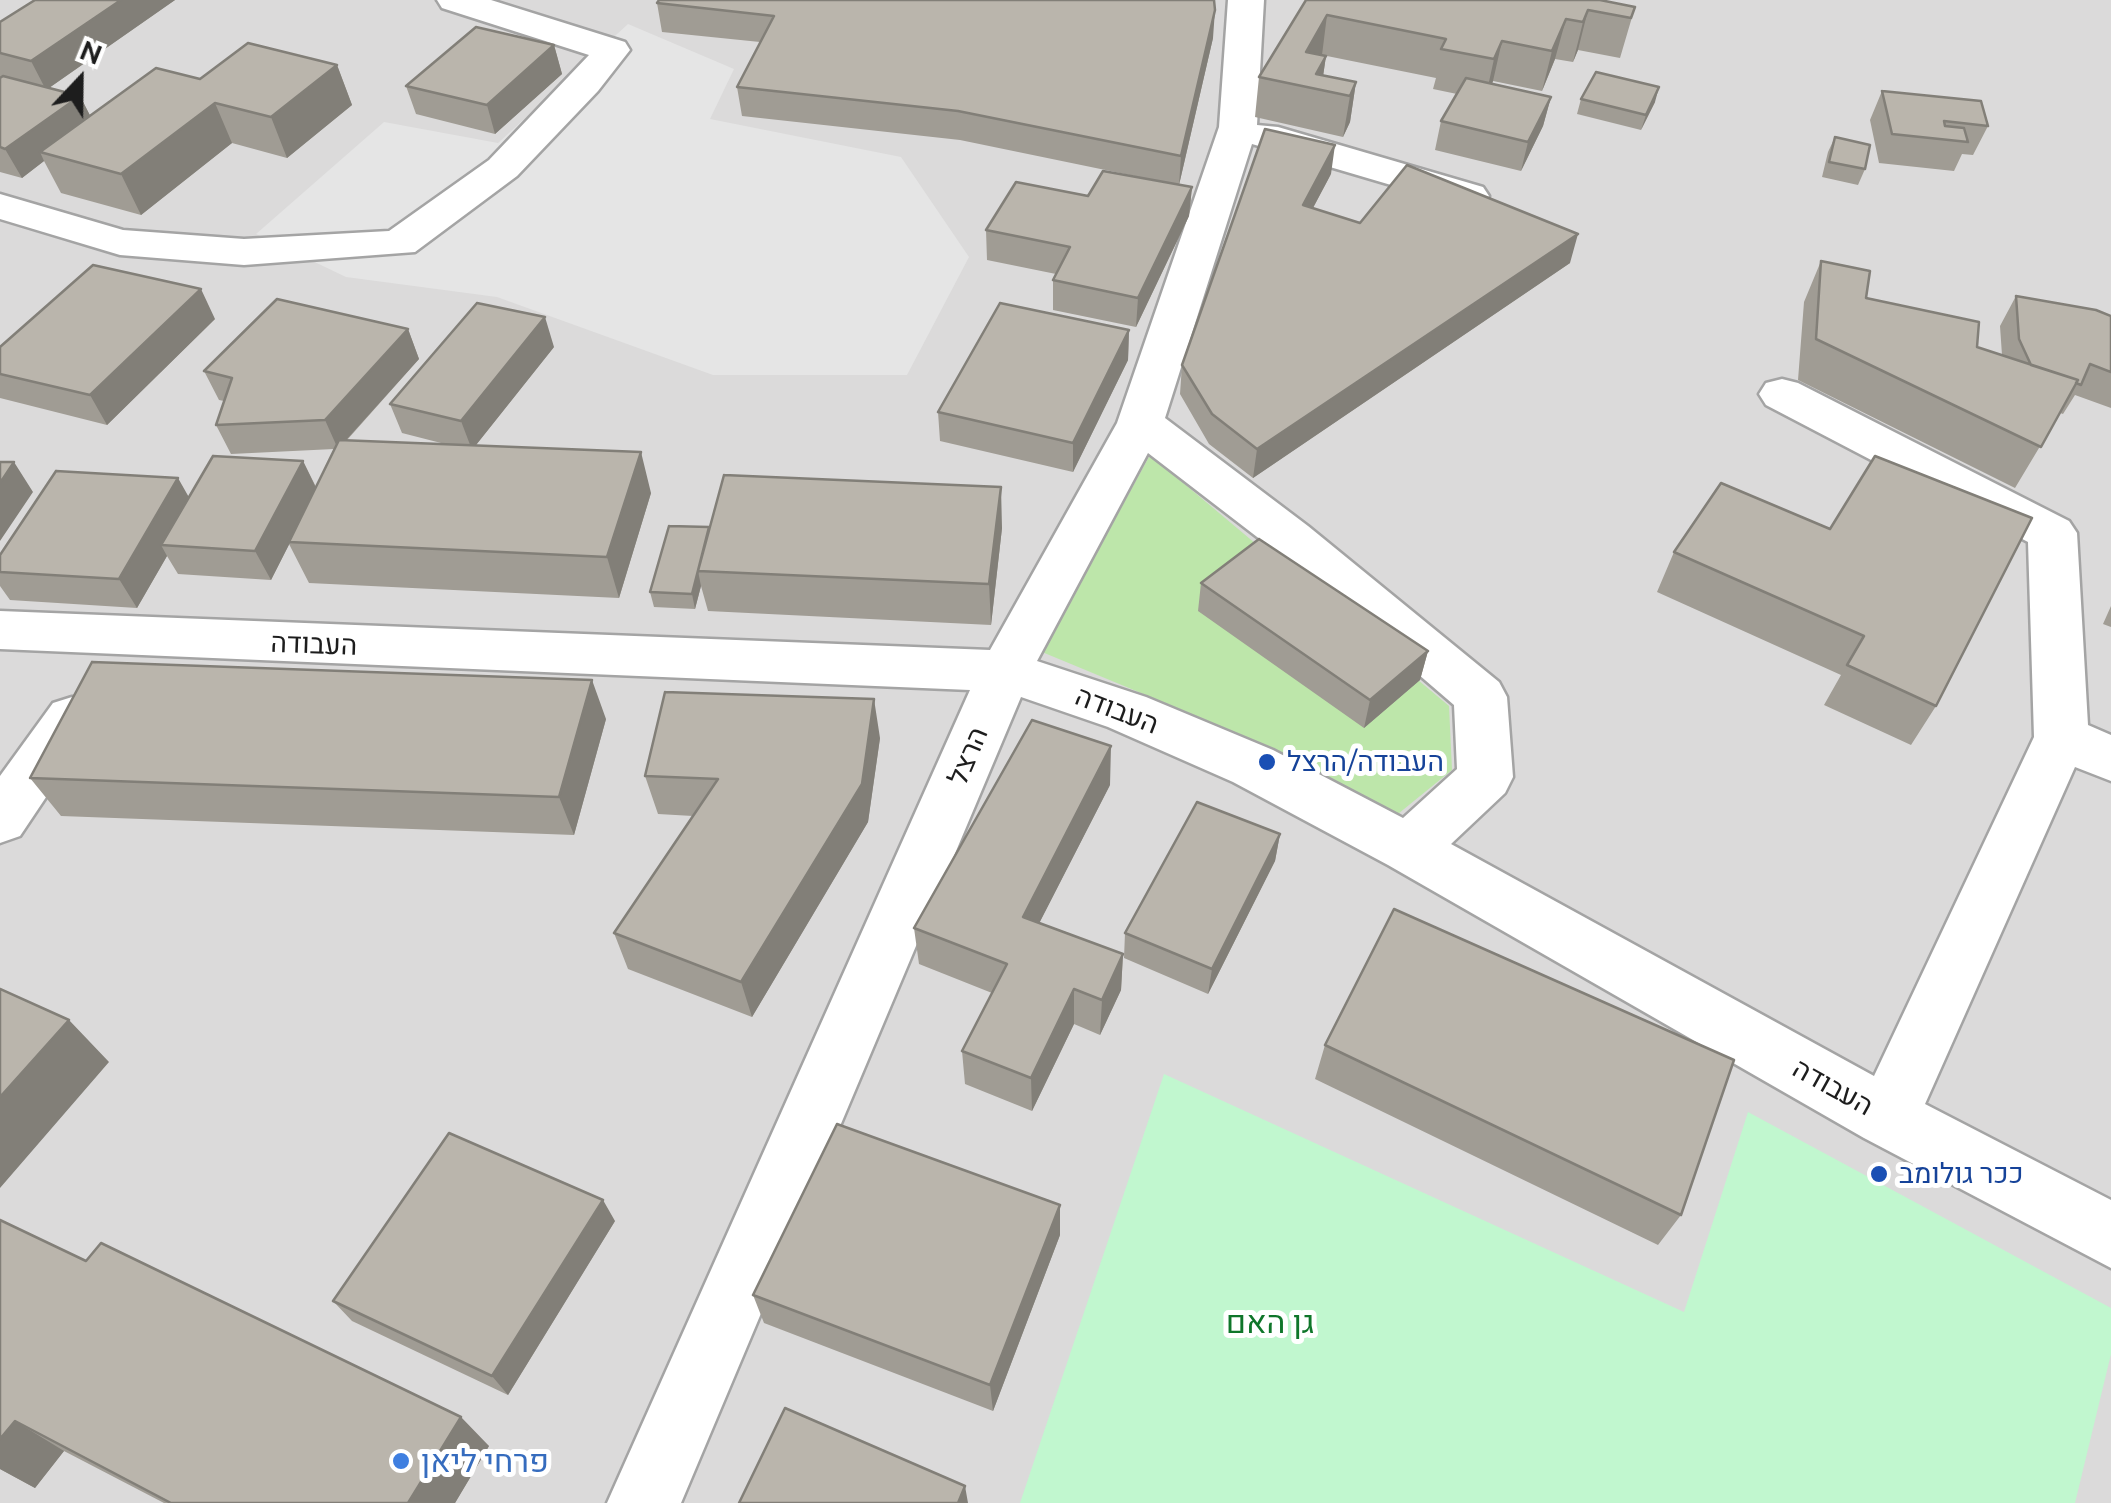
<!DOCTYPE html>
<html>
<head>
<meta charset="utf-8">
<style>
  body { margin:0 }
  #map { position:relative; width:2111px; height:1503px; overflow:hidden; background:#eeece3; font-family:Ubuntu,sans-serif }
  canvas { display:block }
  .north { position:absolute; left:30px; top:30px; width:100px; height:100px; -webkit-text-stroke:8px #fff; paint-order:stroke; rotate:22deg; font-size:28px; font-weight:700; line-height:40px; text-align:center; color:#1d1d1d }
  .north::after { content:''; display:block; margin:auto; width:35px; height:45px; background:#1d1d1d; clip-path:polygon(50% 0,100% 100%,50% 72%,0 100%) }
</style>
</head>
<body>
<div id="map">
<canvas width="2111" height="1503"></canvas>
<div class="north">N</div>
</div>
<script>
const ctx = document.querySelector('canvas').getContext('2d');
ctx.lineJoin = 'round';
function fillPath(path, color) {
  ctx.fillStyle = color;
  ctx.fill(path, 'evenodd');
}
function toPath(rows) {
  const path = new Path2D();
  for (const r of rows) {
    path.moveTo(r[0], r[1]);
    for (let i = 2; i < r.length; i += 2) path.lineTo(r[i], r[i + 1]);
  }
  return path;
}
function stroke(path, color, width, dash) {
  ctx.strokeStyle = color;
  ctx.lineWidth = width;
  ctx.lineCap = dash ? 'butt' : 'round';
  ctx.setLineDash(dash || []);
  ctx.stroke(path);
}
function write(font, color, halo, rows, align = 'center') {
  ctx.font = font + ' Ubuntu,Heebo,sans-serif';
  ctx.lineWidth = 10;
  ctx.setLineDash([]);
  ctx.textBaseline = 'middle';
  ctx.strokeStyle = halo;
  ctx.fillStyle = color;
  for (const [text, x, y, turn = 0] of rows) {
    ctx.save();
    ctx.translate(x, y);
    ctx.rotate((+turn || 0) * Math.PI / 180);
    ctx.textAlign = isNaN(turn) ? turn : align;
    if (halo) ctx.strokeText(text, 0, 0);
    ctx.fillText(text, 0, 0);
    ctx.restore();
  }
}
const residential = toPath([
  [0,0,2111,0,2111,1503,0,1503]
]);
const grass = toPath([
  [1150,455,1449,706,1452,770,1393,818,1182,710,1042,652]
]);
const park = toPath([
  [1164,1074,1684,1312,1748,1112,2111,1308,2111,1354,2075,1503,1020,1503]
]);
const parking = toPath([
  [628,24,734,69,710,119,901,157,969,257,907,375,713,375,497,297,346,277,256,234,384,122,498,143]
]);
const minor = toPath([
  [437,0,491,0,625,42,630,50,598,91,517,176,415,252,244,265,120,255,0,219,0,194,123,230,244,239,389,231,489,160,589,55,442,8,437,0],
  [1228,0,1264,0,1257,125,1278,127,1483,187,1489,196,1483,205,1469,208,1252,144,1165,418,1308,526,1499,682,1507,697,1513,777,1505,793,1451,844,1874,1076,2034,737,2028,542,1766,405,1759,394,1766,383,1782,379,1798,383,2069,521,2077,533,2088,725,2111,735,2111,781,2075,767,1925,1104,2111,1200,2111,1268,1864,1138,1388,865,1233,782,1108,727,1021,697,681,1503,607,1503,970,690,0,649,0,611,990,650,1117,423,1219,127,1228,0],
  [1148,453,1274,550,1454,705,1457,769,1403,818,1273,750,1146,697,1037,661,1148,453],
  [72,697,91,703,99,718,20,836,0,843,0,776,53,703,72,697]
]);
const wall = toPath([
  [35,0,175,0,49,88,80,96,90,116,200,79,337,65,352,105,287,158,232,143,141,215,61,193,44,161,22,178,0,172,0,22],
  [1306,0,1635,7,1620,58,1578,50,1573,62,1555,59,1542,91,1493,81,1492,84,1551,97,1543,126,1521,171,1435,150,1441,121,1457,94,1433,89,1436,78,1322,55,1326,56,1323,76,1356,82,1350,122,1343,137,1255,117,1259,77],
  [657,3,1213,38,1179,185,1192,187,1189,216,1136,327,1053,310,1053,280,1056,274,987,260,986,230,1088,196,1149,179,960,140,742,116,737,87,760,42,662,32],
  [554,45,562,74,495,134,416,114,406,86],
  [1882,91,1988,126,1973,155,1962,154,1954,171,1879,163,1870,120],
  [1581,99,1655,102,1641,130,1577,114],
  [1835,137,1865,169,1858,185,1822,177,1828,152],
  [1331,174,1313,208,1360,223,1570,263,1253,478,1209,444,1180,394,1182,365],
  [1821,261,1866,298,1977,347,2002,355,2000,326,2016,296,2111,316,2111,408,2075,395,2063,414,2060,413,2015,488,1798,380,1804,302],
  [215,319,107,425,0,398,0,347],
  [408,329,419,359,347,440,445,444,402,433,390,404,554,347,476,445,651,493,619,598,309,583,289,544,271,580,178,574,167,556,137,608,10,600,0,586,0,555,303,461,316,487,334,449,231,454,216,425,224,401,219,400,204,371],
  [1129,330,1128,360,1073,472,940,441,938,412],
  [709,527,1002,528,991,625,708,611,701,586,695,609,654,607,650,592],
  [1830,529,1936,706,1911,745,1824,705,1841,675,1657,592,1674,552],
  [1201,583,1428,651,1420,680,1364,728,1198,611],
  [2111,606,2111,627,2103,624],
  [606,719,574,835,61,816,30,778],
  [880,738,868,822,752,1017,628,969,614,933,693,816,658,814,645,776],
  [1110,785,1039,923,1123,954,1121,990,1100,1035,1074,1024,1032,1111,965,1084,962,1051,992,993,919,964,914,928],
  [1280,834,1275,861,1208,994,1124,958,1125,933],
  [1325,1045,1681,1215,1658,1245,1315,1079],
  [0,1220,86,1261,489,1446,455,1503,164,1503,64,1451,35,1488,0,1469],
  [615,1221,508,1395,352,1321,333,1301],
  [1060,1235,993,1411,764,1323,753,1295]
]);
const shadedWall = toPath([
  [121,0,175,0,46,90,31,61],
  [1215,10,1213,38,1179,185,1181,156],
  [1588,10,1578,50,1573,62,1583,22],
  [1327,15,1322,55,1306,52],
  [1566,19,1555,59,1542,91,1552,51],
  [1502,41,1493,81,1485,100,1494,59],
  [554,45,562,74,495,134,487,105],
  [1326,56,1321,90,1316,74],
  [337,65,352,105,287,158,271,117],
  [1356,82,1350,122,1343,137,1350,96],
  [1659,87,1655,102,1641,130,1646,115],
  [80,96,95,125,40,152,44,161,22,178,5,149],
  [1551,97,1543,126,1521,171,1528,142],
  [215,103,232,143,141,215,121,174],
  [1335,145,1331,174,1299,234,1303,205],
  [1192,187,1189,216,1136,327,1138,298],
  [1578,234,1570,263,1253,478,1257,449],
  [201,289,215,319,107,425,90,395],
  [545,317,554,347,472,450,461,421],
  [408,329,419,359,338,449,325,420],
  [1129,330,1128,360,1073,472,1073,443],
  [641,452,651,493,619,598,607,557],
  [303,461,317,490,271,580,255,551],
  [14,462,33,492,0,541,0,483],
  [178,478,195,508,161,545,167,556,137,608,119,579],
  [1001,487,1002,528,991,625,989,584],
  [698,571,701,586,695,609,692,594],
  [1428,651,1420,680,1364,728,1370,700],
  [592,680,606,719,574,835,559,797],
  [874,699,880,738,868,822,752,1017,741,982],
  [1111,746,1110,785,1024,953,1023,917],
  [1280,834,1275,861,1208,994,1212,969],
  [1123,954,1121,990,1100,1035,1102,1000],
  [1074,989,1074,1024,1032,1111,1031,1078],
  [69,1020,109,1062,0,1188,0,1097],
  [603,1200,615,1221,508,1395,492,1376],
  [1060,1205,1060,1235,993,1411,990,1385],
  [461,1417,489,1446,455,1503,408,1503],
  [15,1421,64,1451,35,1488,0,1469,0,1439],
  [965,1486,968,1503,958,1503]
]);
const building = toPath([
  [35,0,121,0,31,61,0,53,0,22,35,0],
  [659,0,1214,0,1215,10,1181,156,958,111,737,87,774,16,657,3,659,0],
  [1306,0,1600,0,1635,7,1631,18,1588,10,1583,22,1566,19,1552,51,1502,41,1494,59,1441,49,1446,39,1327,15,1306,52,1326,56,1316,74,1356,82,1350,96,1259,77,1306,0],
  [476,27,554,45,487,105,406,86,476,27],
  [248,43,337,65,271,117,215,103,121,174,40,152,156,68,200,79,248,43],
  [1596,72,1659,87,1646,115,1581,99,1596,72],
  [3,76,80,96,5,149,0,147,0,78,3,76],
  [1466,78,1551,97,1528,142,1441,121,1466,78],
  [1882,91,1981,101,1988,126,1944,121,1945,126,1964,128,1968,142,1892,134,1882,91],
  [1265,129,1335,145,1303,205,1360,223,1407,165,1578,234,1257,449,1212,414,1182,365,1265,129],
  [1835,137,1870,145,1865,169,1829,162,1835,137],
  [1103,171,1192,187,1138,298,1053,280,1070,247,986,230,1016,182,1088,196,1103,171],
  [1821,261,1870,271,1866,298,1979,322,1977,347,2078,380,2041,447,1816,339,1821,261],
  [93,265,201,289,90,395,0,374,0,347,93,265],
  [2016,296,2096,310,2111,316,2111,372,2090,364,2081,385,2076,383,2078,380,2031,365,2019,339,2016,296],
  [277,299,408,329,325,420,216,425,232,378,204,371,277,299],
  [477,303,545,317,461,421,390,404,477,303],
  [1000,303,1129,330,1073,443,938,412,1000,303],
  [339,440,641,452,607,557,289,542,339,440],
  [213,456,303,461,255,551,161,545,213,456],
  [1875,456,2032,518,1936,706,1847,665,1864,636,1674,552,1721,483,1830,529,1875,456],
  [0,462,14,462,0,483,0,462],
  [56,471,178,478,119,579,0,572,0,555,56,471],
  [724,475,1001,487,989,584,698,571,724,475],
  [669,526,709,527,692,594,650,592,669,526],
  [1259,539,1428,651,1370,700,1201,583,1259,539],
  [92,662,592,680,559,797,30,778,92,662],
  [665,692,874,699,862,784,741,982,614,933,718,779,645,776,665,692],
  [1032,720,1111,746,1023,917,1123,954,1102,1000,1074,989,1031,1078,962,1051,1007,964,914,928,1032,720],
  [1197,802,1280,834,1212,969,1125,933,1197,802],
  [1394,909,1734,1060,1681,1215,1325,1045,1394,909],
  [0,989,69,1020,0,1097,0,989],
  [837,1124,1060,1205,990,1385,753,1295,837,1124],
  [449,1133,603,1200,492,1376,333,1301,449,1133],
  [0,1220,86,1261,101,1243,461,1417,408,1503,171,1503,15,1421,0,1439,0,1220],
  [785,1408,965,1486,958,1503,739,1503,785,1408]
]);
const markers = [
  [1267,762,10,"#1a4fb4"],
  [1879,1174,10,"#1a4fb4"],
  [401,1461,10,"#3f7fe0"]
];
const streetNames = [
  ["העבודה",314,644,2],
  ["העבודה",1117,710,21],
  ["הרצל",968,756,-67],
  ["העבודה",1833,1087,29]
];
const transitNames = [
  ["העבודה/הרצל",1287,762],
  ["ככר גולומב",1899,1174]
];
const nearParknames = [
  ["גן האם",1270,1322]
];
const nearShopnames = [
  ["פרחי ליאן",421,1461]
];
fillPath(residential, '#dbdada');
fillPath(grass, '#bde6aa');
fillPath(park, '#c1f7cf');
fillPath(parking, '#e5e5e5');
stroke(minor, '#a4a4a4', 5);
fillPath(minor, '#fff');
fillPath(wall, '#a09c94');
fillPath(shadedWall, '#827f78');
fillPath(building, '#bab5ac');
stroke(building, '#827f78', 2.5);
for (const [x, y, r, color] of markers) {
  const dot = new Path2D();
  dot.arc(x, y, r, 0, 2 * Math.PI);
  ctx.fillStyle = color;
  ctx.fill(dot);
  stroke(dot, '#fff', 4);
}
write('28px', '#1d1d1d', '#fff', streetNames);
write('28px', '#164399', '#fff', transitNames, 'left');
write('32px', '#0f762a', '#fff', nearParknames);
write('32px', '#366cbe', '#fff', nearShopnames, 'left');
</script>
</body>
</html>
